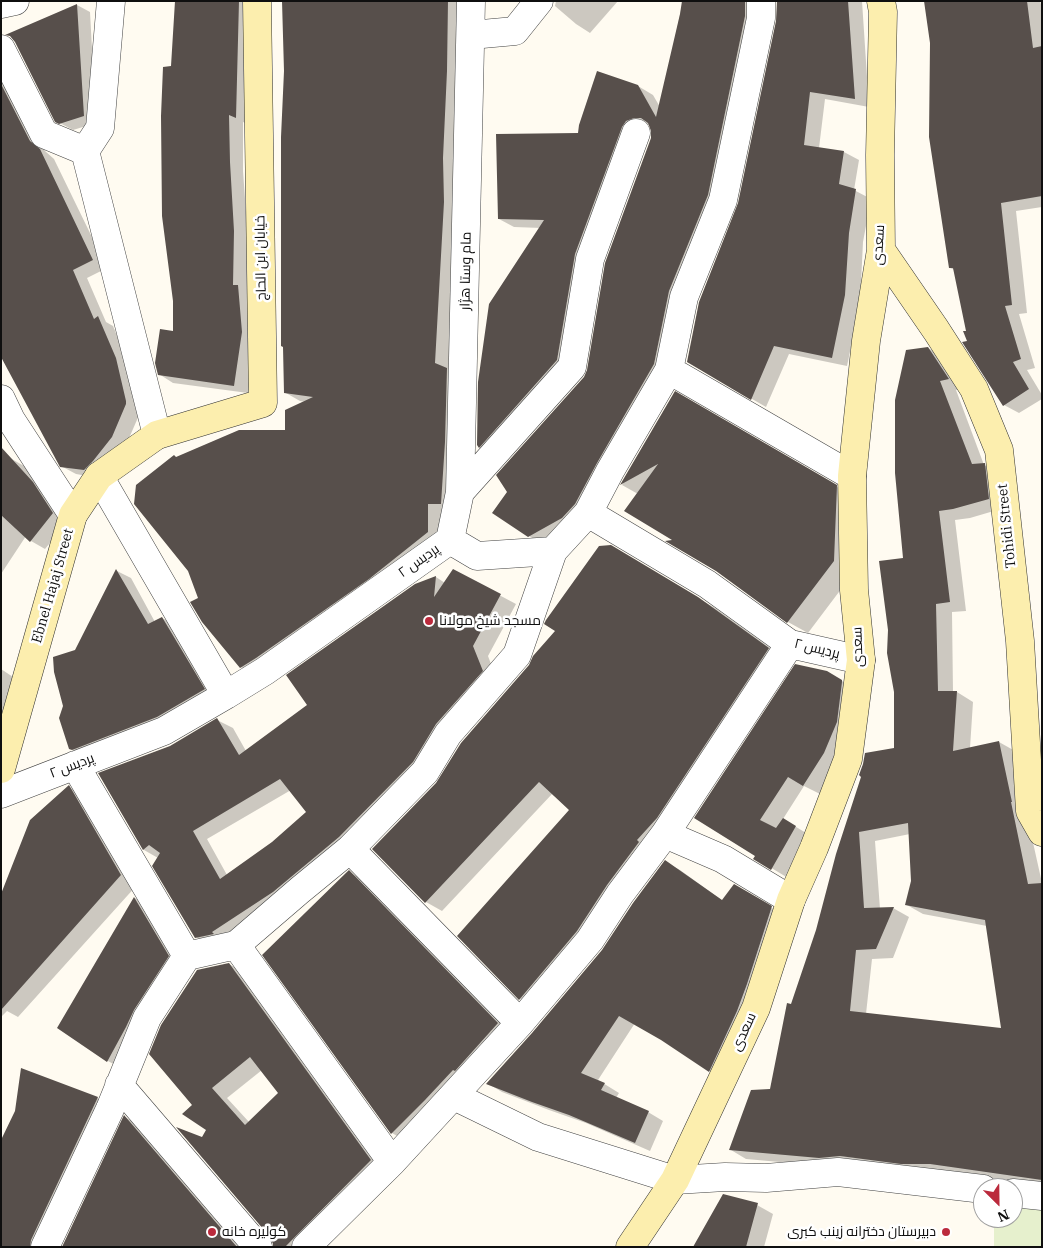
<!DOCTYPE html>
<html>
<head>
<meta charset="utf-8">
<style>
  body { margin:0 }
  #map { position:relative; width:1043px; height:1248px; overflow:hidden; background:#fffbf1; font-family:"IBM Plex Serif",serif }
  canvas { display:block }
  .frame { position:absolute; inset:0; border:2px solid #0f0f0f; pointer-events:none }
  .north { position:absolute; left:973px; top:1178px; width:50px; height:50px; box-sizing:border-box; background:#fff; border:1px solid #9f9f9f; border-radius:50%; rotate:157deg; font-size:14px; font-weight:700; line-height:20px; text-align:center; color:#0f0f0f }
  .north::after { content:''; display:block; margin:auto; width:18px; height:22px; background:#bb2a3c; clip-path:polygon(50% 0,100% 100%,50% 72%,0 100%) }
</style>
</head>
<body>
<div id="map">
<canvas width="1043" height="1248"></canvas>
<div class="frame"></div>
<div class="north">N</div>
</div>
<script>
const ctx = document.querySelector('canvas').getContext('2d');
ctx.lineJoin = 'round';
function fillPath(path, color) {
  ctx.fillStyle = color;
  ctx.fill(path, 'evenodd');
}
function toPath(rows) {
  const path = new Path2D();
  for (const r of rows) {
    path.moveTo(r[0], r[1]);
    for (let i = 2; i < r.length; i += 2) path.lineTo(r[i], r[i + 1]);
  }
  return path;
}
function stroke(path, color, width, dash) {
  ctx.strokeStyle = color;
  ctx.lineWidth = width;
  ctx.lineCap = dash ? 'butt' : 'round';
  ctx.setLineDash(dash || []);
  ctx.stroke(path);
}
function write(font, color, halo, rows, align = 'center') {
  ctx.font = font + ' "IBM Plex Serif",Cairo,serif';
  ctx.lineWidth = 5;
  ctx.setLineDash([]);
  ctx.textBaseline = 'middle';
  ctx.strokeStyle = halo;
  ctx.fillStyle = color;
  for (const [text, x, y, turn = 0] of rows) {
    ctx.save();
    ctx.translate(x, y);
    ctx.rotate((+turn || 0) * Math.PI / 180);
    ctx.textAlign = isNaN(turn) ? turn : align;
    if (halo) ctx.strokeText(text, 0, 0);
    ctx.fillText(text, 0, 0);
    ctx.restore();
  }
}
const pitch = toPath([
  [1013,1207,1042,1207,1042,1247,994,1247,994,1218,1013,1218]
]);
const shadow = toPath([
  [177,1,253,1,250,125,243,122,243,171,248,240,247,292,252,295,256,341,248,393,173,383,159,374,174,333,172,68],
  [283,1,462,1,458,210,449,371,461,378,460,451,442,541,255,676,241,667,200,599,177,458,287,432,306,402,300,401,286,393,285,71],
  [556,1,618,1,590,33,576,24,555,6],
  [683,1,763,1,684,300,611,472,544,545,529,536,585,378,588,370,652,139,653,131,649,125,641,129,572,369,494,455,479,447,541,228,514,227,499,219,579,135,638,86,653,95,660,107],
  [778,1,862,1,869,107,825,99,819,148,844,152,859,160,854,190,871,199,863,242,860,304,847,366,789,354,766,407,688,362,740,204,778,21],
  [926,1,1042,1,1040,3,1042,4,1042,207,1016,211,1027,313,1019,314,1035,368,1027,370,1042,395,1042,399,1019,413,1004,405,968,342,968,331,955,270,950,268,932,43],
  [77,5,90,12,96,123,73,130,56,121],
  [1,65,45,151,54,159,107,268,87,278,106,322,113,326,130,367,140,413,126,445,99,478,76,474,61,466,1,354],
  [928,348,945,358,964,388,956,390,984,465,1001,474,1004,508,970,518,955,520,966,611,952,612,953,692,957,692,973,702,970,748,999,742,1015,751,1026,811,1042,883,1042,1186,947,1172,836,1167,746,1159,731,1150,771,1090,792,1005,817,930,837,854,895,749,904,559],
  [910,834,912,881,907,905,923,914,987,926,1003,1030,866,1014,872,959,893,958,909,917,893,908,880,909,875,841],
  [675,393,856,498,854,572,808,633,788,622,676,541,638,494,622,485],
  [10,458,24,466,47,491,67,522,45,549,31,541,26,536,1,574,1,471],
  [610,546,715,608,784,658,536,1008,520,999,571,809,553,793,442,911,426,902,437,784,557,631],
  [117,571,131,578,155,622,162,618,177,626,218,698,87,757,70,748,76,651],
  [454,571,516,604,488,656,497,680,355,846,211,946,196,937,158,858,144,850,100,774,170,747,217,720,233,728,246,751,309,705,436,577,445,583],
  [291,790,308,813,273,843,227,875,207,839],
  [1,669,25,685,1,720],
  [826,672,858,690,853,731,820,794,804,786,783,819,811,836,788,878,755,858,756,856,696,817],
  [69,787,85,796,137,885,18,1017,7,1011,1,1017,1,897],
  [665,862,680,870,723,901,734,886,786,916,724,1079,709,1071,664,1040,635,1023,598,1080,619,1093,616,1098,648,1112,663,1121,650,1151,586,1123,549,1110,502,1092,487,1083,533,1034,603,951],
  [349,872,367,882,515,1034,409,1143,392,1133],
  [135,898,148,906,182,964,122,1069,108,1061,59,1028],
  [229,964,245,973,387,1170,309,1247,274,1247,271,1236,203,1139,207,1130,193,1106],
  [262,1070,280,1094,249,1122,227,1098],
  [22,1070,97,1098,113,1107,48,1247,1,1247,14,1127],
  [125,1117,140,1126,244,1247,64,1247],
  [757,1205,773,1214,764,1247,694,1247]
]);
const building = toPath([
  [175,1,239,1,236,118,229,115,230,162,234,231,233,285,238,285,242,332,234,386,158,375,155,363,160,329,173,331,173,301,162,216,161,116,163,67,171,66],
  [282,1,448,1,447,71,443,158,444,202,435,363,447,368,445,442,441,504,428,504,428,532,369,579,256,658,240,668,202,622,190,602,198,598,188,571,134,504,136,485,174,455,176,457,239,430,285,430,285,410,313,397,284,393,283,347,281,346,281,137,284,71],
  [682,1,745,1,745,16,708,195,669,291,654,364,597,463,575,504,562,518,528,537,492,513,507,492,496,475,584,377,587,370,605,263,651,138,651,131,648,123,641,118,634,118,626,121,622,127,575,254,557,360,479,448,477,445,478,382,489,304,544,220,498,219,496,134,578,133,579,125,597,71,638,85,656,117,680,14],
  [777,1,848,1,855,99,810,92,804,145,844,151,839,184,856,189,849,233,845,295,832,358,774,346,751,400,687,362,699,302,738,203,776,21],
  [924,1,1027,1,1033,48,1042,46,1042,196,1001,203,1012,305,1005,306,1021,359,1013,362,1029,389,1003,406,962,342,967,341,963,331,966,331,953,268,949,268,929,137,930,43],
  [77,4,84,116,59,124,55,122,15,42,10,36,5,35],
  [1,84,30,141,40,149,93,260,73,270,94,319,98,316,116,358,126,401,126,404,112,437,93,461,84,470,60,467,1,357],
  [928,347,949,379,940,381,972,464,985,463,989,499,953,509,939,511,950,602,936,604,938,691,957,691,953,751,999,741,1012,802,1011,802,1028,884,1042,883,1042,1180,930,1164,901,1164,840,1156,819,1158,729,1150,751,1090,770,1089,787,1003,791,1004,816,930,836,854,861,777,859,775,863,764,865,753,894,748,894,692,887,653,888,630,879,561,903,558,895,473,895,400,906,350],
  [908,823,911,881,905,905,985,920,1001,1028,850,1011,856,950,876,949,894,907,864,908,859,832],
  [675,391,837,485,834,561,787,623,716,571,665,541,672,540,624,511,658,464,620,485],
  [1,447,33,482,53,513,30,542,1,515],
  [611,545,698,597,769,648,657,818,637,840,639,842,607,885,577,931,519,1000,457,936,569,810,539,782,425,903,372,849,436,783,461,743,529,665,533,656,555,631,544,624,546,620,599,546],
  [116,569,148,624,162,617,205,689,157,717,72,750,69,749,59,718,63,706,54,672,53,657,75,650],
  [453,569,501,594,473,646,483,671,436,724,413,762,339,837,273,892,212,932,214,934,195,938,152,866,160,853,149,845,143,850,98,773,170,746,217,718,239,755,307,705,286,675,415,584,436,576,434,597],
  [280,779,306,812,272,842,220,879,193,831],
  [795,664,827,671,842,680,842,682,837,722,824,753,803,786,788,777,760,820,776,828,783,818,796,826,771,870,753,859,755,856,694,818],
  [69,785,121,875,1,1010,1,894,30,820],
  [665,860,722,900,734,884,772,906,747,984,737,1011,709,1072,661,1040,619,1016,581,1073,605,1083,601,1090,649,1111,635,1143,569,1115,532,1102,486,1084,532,1033,602,950,633,903],
  [349,870,498,1023,455,1071,453,1070,425,1100,391,1134,262,955],
  [134,897,169,956,134,1010,126,1027,107,1062,57,1028],
  [229,963,371,1160,285,1247,273,1247,273,1244,270,1237,176,1127,202,1137,206,1130,182,1114,192,1105,149,1054,161,1025,197,970],
  [250,1057,278,1093,245,1125,212,1088],
  [21,1068,98,1097,31,1240,30,1247,1,1247,1,1140,15,1111],
  [124,1115,237,1247,62,1247],
  [723,1194,758,1203,746,1247,693,1247]
]);
const street = toPath([
  [111,1,100,128,85,151,157,435],
  [1,4,15,1],
  [471,35,515,31,539,1],
  [1,49,44,134,85,151],
  [669,370,684,297,723,200,761,18,761,1],
  [1,399,11,420,73,515],
  [99,476,226,695],
  [460,492,572,367,590,259,636,133],
  [588,513,610,471,669,370,852,476],
  [450,540,460,492,471,1],
  [75,765,187,956],
  [1,794,164,731,226,695,265,671,450,540,477,556,553,551,588,513,707,584,790,644,861,660],
  [665,834,790,644],
  [350,849,520,1023],
  [236,945,392,1162],
  [119,1085,258,1247],
  [454,1096,538,1137,675,1180,725,1177,766,1178,838,1172,983,1189],
  [1013,1193,1042,1196],
  [45,1247,110,1109,147,1018,187,956,236,945,300,890,350,849,425,772,448,734,517,655,553,551],
  [306,1247,392,1162,520,1023,590,940,620,894,665,834,723,859,791,900]
]);
const secondary = toPath([
  [881,250,936,330,974,389,999,450,1020,641,1030,811,1042,832],
  [1,769,73,515,99,476,157,435,263,403,257,1],
  [630,1247,675,1180,756,1008,791,900,814,848,848,759,861,660,854,590,852,476,866,341,881,250,880,155,883,12,881,1]
]);
const markers = [
  [429,621,5,"#bb2a3c"],
  [212,1232,5,"#bb2a3c"],
  [946,1232,5,"#bb2a3c"]
];
const streetNames = [
  ["سعدی",879,245,-87],
  ["خیابان ابن الحاج",261,258,-91],
  ["مام وستا هژار",466,271,-89],
  ["Tohidi Street",1007,526,-96],
  ["پردیس ۲",419,561,-35],
  ["Ebnel Hajaj Street",53,586,-74],
  ["سعدی",858,647,-92],
  ["پردیس ۲",817,649,14],
  ["پردیس ۲",72,766,-21],
  ["سعدی",744,1032,-65]
];
const poiNames = [
  ["مسجد شیخ مولانا",439,621],
  ["کولیره خانه",222,1232],
  ["دبیرستان دخترانه زینب کبری",936,1232,"right"]
];
fillPath(pitch, '#e6f0cd');
fillPath(shadow, '#0003');
fillPath(building, '#574f4b');
stroke(street, '#424242', 29);
stroke(secondary, '#313131', 29);
stroke(street, '#fff', 28);
stroke(secondary, '#fceeae', 28);
for (const [x, y, r, color] of markers) {
  const dot = new Path2D();
  dot.arc(x, y, r, 0, 2 * Math.PI);
  ctx.fillStyle = color;
  ctx.fill(dot);
  stroke(dot, '#fff', 2);
}
write('14px', '#0f0f0f', '#fff', streetNames);
write('14px', '#0f0f0f', '#fff', poiNames, 'left');
</script>
</body>
</html>
